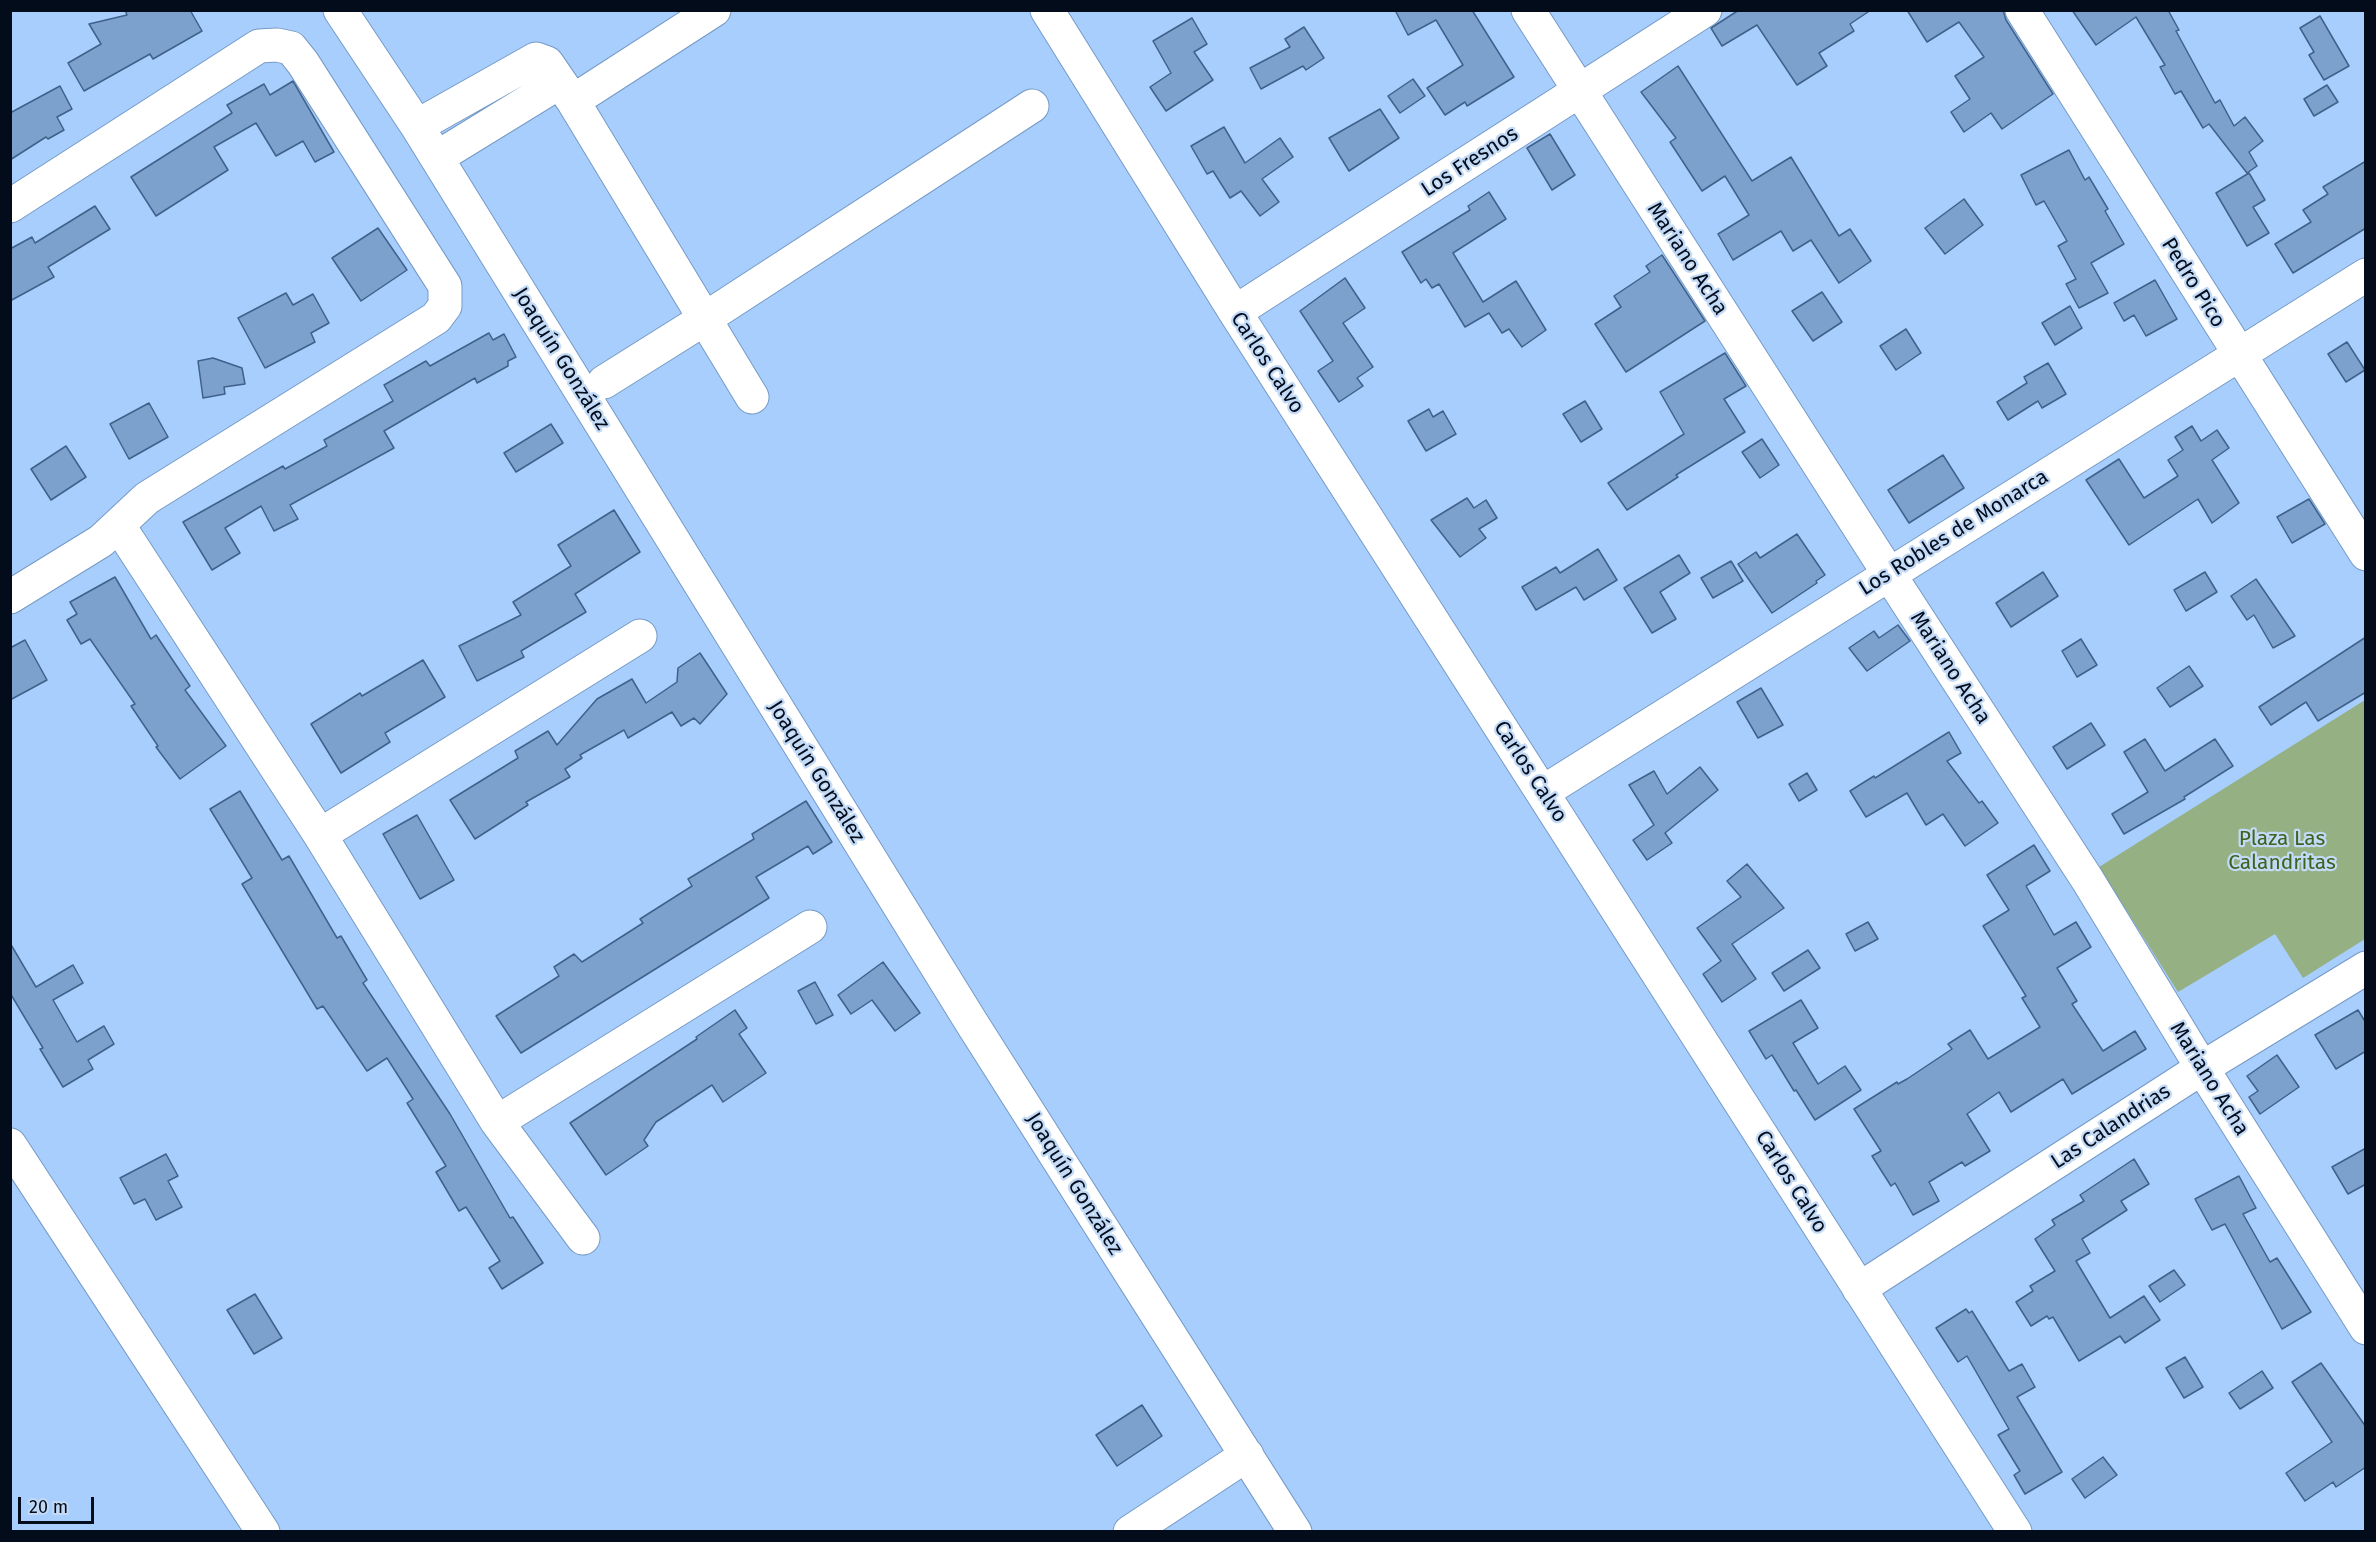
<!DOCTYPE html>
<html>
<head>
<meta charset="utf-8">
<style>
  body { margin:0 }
  #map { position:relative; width:2376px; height:1542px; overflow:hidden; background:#a8cefd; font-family:"Fira Sans",sans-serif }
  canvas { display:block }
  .frame { position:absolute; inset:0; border:12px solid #020c1b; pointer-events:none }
  .scale { position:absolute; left:18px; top:1497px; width:76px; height:27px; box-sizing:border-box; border:3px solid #020c1b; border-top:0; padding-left:8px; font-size:18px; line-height:21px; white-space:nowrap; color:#020c1b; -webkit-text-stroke:4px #c3daf6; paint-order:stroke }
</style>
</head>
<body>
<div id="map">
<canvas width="2376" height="1542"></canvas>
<div class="frame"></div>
<div class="scale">20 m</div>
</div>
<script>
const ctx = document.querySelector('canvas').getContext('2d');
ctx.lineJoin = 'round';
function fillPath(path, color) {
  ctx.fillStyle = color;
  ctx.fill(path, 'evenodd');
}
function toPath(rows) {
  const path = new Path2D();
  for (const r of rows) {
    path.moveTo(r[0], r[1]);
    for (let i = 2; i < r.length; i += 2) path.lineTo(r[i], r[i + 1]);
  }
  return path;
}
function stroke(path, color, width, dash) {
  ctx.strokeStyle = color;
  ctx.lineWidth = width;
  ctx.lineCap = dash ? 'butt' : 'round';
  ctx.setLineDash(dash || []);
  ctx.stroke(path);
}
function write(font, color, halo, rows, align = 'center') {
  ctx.font = font + ' "Fira Sans",sans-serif';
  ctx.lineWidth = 4.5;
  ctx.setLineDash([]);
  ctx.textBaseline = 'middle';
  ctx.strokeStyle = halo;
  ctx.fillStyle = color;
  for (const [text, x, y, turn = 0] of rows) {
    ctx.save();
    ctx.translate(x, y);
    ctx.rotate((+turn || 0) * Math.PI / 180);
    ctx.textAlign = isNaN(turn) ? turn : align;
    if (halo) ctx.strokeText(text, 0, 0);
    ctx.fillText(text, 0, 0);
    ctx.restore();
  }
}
const green = toPath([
  [2365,700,2365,939,2303,978,2275,934,2178,992,2099,867]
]);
const building = toPath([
  [125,10,190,10,202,31,153,59,150,54,84,91,68,63,101,44,89,24,127,15,125,10],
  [1395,10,1472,10,1514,77,1467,106,1465,102,1445,115,1427,88,1463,65,1436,20,1408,35,1395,10],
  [1739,10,1871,10,1850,24,1854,31,1819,53,1827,66,1797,85,1757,25,1722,46,1711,28,1739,10],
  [1907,10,2003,10,2006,20,2053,94,2002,129,1991,113,1964,132,1951,112,1970,99,1955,76,1984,57,1959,22,1927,42,1907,10],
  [2072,10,2168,10,2179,30,2176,31,2215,103,2220,100,2234,126,2245,117,2263,141,2249,152,2257,166,2247,173,2209,124,2203,128,2181,91,2175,94,2160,67,2165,65,2136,17,2096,45,2072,10],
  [2320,16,2349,66,2324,80,2309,55,2314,52,2300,28,2320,16],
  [1192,18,1207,44,1194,52,1213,80,1166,111,1150,87,1171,73,1153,41,1192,18],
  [1304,27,1324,58,1306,70,1303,66,1261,89,1250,68,1290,47,1285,39,1304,27],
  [1678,66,1752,181,1791,157,1839,236,1850,229,1871,261,1839,283,1811,240,1793,251,1781,231,1733,260,1718,234,1749,215,1725,176,1702,191,1670,142,1676,138,1641,92,1678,66],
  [1413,79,1425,96,1400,113,1388,96,1413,79],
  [293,81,334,152,315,162,303,141,276,156,256,123,214,147,228,170,156,216,131,177,232,113,227,105,264,84,270,95,293,81],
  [2327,85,2338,102,2314,116,2304,99,2327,85],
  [60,86,72,109,57,117,64,130,48,139,46,137,10,160,10,113,60,86],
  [1380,109,1399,138,1349,171,1329,138,1380,109],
  [1224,127,1245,163,1280,138,1293,157,1262,179,1279,202,1260,216,1241,191,1230,198,1213,171,1207,174,1191,146,1224,127],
  [1550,134,1575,175,1552,190,1527,148,1550,134],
  [2069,150,2085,180,2089,177,2108,209,2105,211,2124,244,2091,263,2108,293,2079,308,2066,284,2076,279,2058,246,2067,241,2044,201,2036,205,2021,175,2069,150],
  [2366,161,2366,228,2293,273,2275,244,2311,222,2303,210,2328,194,2323,187,2366,161],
  [2249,173,2265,200,2253,207,2269,233,2247,246,2216,193,2249,173],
  [1489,192,1506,219,1453,253,1483,302,1516,281,1546,330,1522,347,1509,329,1502,333,1489,313,1465,327,1439,284,1432,288,1426,279,1421,283,1402,252,1470,210,1468,206,1489,192],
  [1964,199,1983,225,1945,254,1925,228,1964,199],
  [95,206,110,229,48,267,54,277,10,301,10,249,32,237,35,243,95,206],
  [378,228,407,270,361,301,332,258,378,228],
  [1662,255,1705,321,1626,372,1595,324,1621,307,1614,296,1650,272,1646,266,1662,255],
  [1345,278,1365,308,1343,323,1373,367,1357,378,1363,386,1339,402,1318,371,1333,361,1300,311,1345,278],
  [2155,280,2177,319,2146,336,2134,315,2124,321,2114,303,2155,280],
  [1822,292,1842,322,1813,341,1792,311,1822,292],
  [286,293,293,305,313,294,329,323,311,333,315,342,265,368,238,318,286,293],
  [2070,306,2082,328,2055,345,2042,323,2070,306],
  [1906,329,1921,353,1896,370,1880,346,1906,329],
  [489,333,493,340,504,334,516,357,508,361,508,366,477,383,475,378,384,431,394,448,290,505,298,519,274,531,261,506,225,528,240,553,212,570,183,522,283,466,285,469,327,446,324,440,393,401,384,385,426,361,430,366,489,333],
  [2347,342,2365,370,2346,382,2328,354,2347,342],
  [1725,353,1746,386,1724,399,1745,432,1676,475,1678,477,1627,510,1608,483,1684,434,1660,392,1725,353],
  [213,358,242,368,245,384,224,387,225,394,203,398,198,361,213,358],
  [2048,363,2066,394,2042,408,2038,401,2008,420,1997,402,2027,383,2024,377,2048,363],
  [1585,401,1602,429,1581,442,1563,414,1585,401],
  [149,403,168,437,129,459,110,424,149,403],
  [1429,409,1433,417,1443,411,1456,434,1426,451,1408,421,1429,409],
  [551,424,563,443,516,472,504,453,551,424],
  [2192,426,2201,441,2217,430,2229,448,2212,460,2239,503,2212,523,2198,499,2129,545,2086,480,2119,459,2144,498,2178,476,2168,460,2183,450,2175,437,2192,426],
  [1762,439,1779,465,1760,478,1742,452,1762,439],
  [66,446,86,477,51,500,31,469,66,446],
  [1943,455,1964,488,1909,523,1888,490,1943,455],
  [1467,498,1474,508,1486,500,1497,518,1479,529,1486,538,1460,557,1431,520,1467,498],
  [2309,499,2325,524,2292,543,2277,517,2309,499],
  [614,510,640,552,575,594,586,612,521,651,524,657,477,681,459,646,521,615,513,602,571,566,558,545,614,510],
  [1797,534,1825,575,1816,581,1817,583,1772,613,1738,564,1756,552,1760,558,1797,534],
  [1598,549,1617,580,1584,600,1576,587,1536,610,1522,587,1556,567,1560,573,1598,549],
  [1679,555,1690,573,1660,592,1676,619,1652,633,1624,588,1679,555],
  [1731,561,1743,581,1713,598,1701,578,1731,561],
  [2043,572,2058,596,2011,627,1996,603,2043,572],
  [2205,572,2217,592,2186,611,2174,590,2205,572],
  [115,577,151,639,156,635,190,686,185,690,226,746,180,779,156,747,158,746,131,706,135,704,90,639,81,644,67,620,77,614,70,602,115,577],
  [2256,579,2295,636,2273,648,2254,615,2247,620,2231,596,2256,579],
  [1898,625,1910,641,1867,671,1849,648,1874,631,1879,638,1898,625],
  [2366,637,2366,692,2318,721,2306,702,2271,725,2259,707,2366,637],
  [2081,639,2097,665,2077,677,2062,651,2081,639],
  [25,640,47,680,10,700,10,648,25,640],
  [700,653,727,694,700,724,694,718,681,726,672,712,628,738,624,730,580,755,582,758,565,769,570,777,526,802,528,805,475,839,450,800,518,758,515,751,548,731,557,745,597,699,632,679,646,703,677,682,678,668,700,653],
  [423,660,445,697,385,733,390,742,341,773,311,724,360,693,362,696,423,660],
  [2189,666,2203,686,2170,707,2157,688,2189,666],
  [1761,688,1783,725,1758,738,1737,702,1761,688],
  [2091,723,2105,745,2067,769,2053,747,2091,723],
  [1949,732,1961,753,1947,761,1979,803,1982,801,1998,823,1965,846,1943,814,1926,825,1907,793,1866,817,1850,791,1874,776,1875,778,1949,732],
  [2145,739,2165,771,2215,739,2233,766,2184,797,2185,799,2124,834,2112,814,2148,792,2124,752,2145,739],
  [1700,767,1718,790,1665,833,1672,843,1647,860,1633,840,1654,825,1629,785,1654,771,1667,794,1700,767],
  [1807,773,1817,790,1799,801,1789,784,1807,773],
  [240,791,282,860,289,856,337,938,341,936,367,980,363,983,450,1114,510,1218,513,1217,543,1263,502,1289,489,1268,500,1261,466,1207,459,1211,436,1172,446,1166,407,1103,413,1099,387,1058,367,1071,323,1006,317,1009,242,884,252,878,210,809,240,791],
  [806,801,832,842,813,854,808,846,756,877,769,898,521,1053,496,1016,559,976,554,967,574,954,582,962,643,923,640,919,692,886,688,879,754,839,752,834,806,801],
  [417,815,454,880,420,899,383,834,417,815],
  [2034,845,2050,871,2026,886,2054,935,2076,922,2091,947,2057,968,2077,1001,2072,1004,2103,1051,2135,1031,2146,1049,2072,1094,2063,1079,2011,1112,1999,1092,1967,1114,1990,1151,1965,1166,1962,1162,1929,1182,1939,1201,1913,1215,1895,1183,1891,1186,1872,1156,1881,1151,1854,1109,1897,1082,1898,1084,1907,1079,1952,1049,1948,1044,1970,1030,1988,1059,2040,1027,2022,998,2026,996,1983,926,2009,910,1987,875,2034,845],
  [1747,864,1784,908,1732,944,1756,979,1722,1002,1703,974,1721,961,1697,928,1741,897,1727,881,1747,864],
  [1868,922,1878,939,1855,951,1846,934,1868,922],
  [10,943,36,987,73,965,83,983,53,1000,77,1042,104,1026,114,1044,88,1060,93,1069,63,1087,40,1049,43,1048,10,993,10,943],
  [1808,950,1820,968,1784,991,1772,973,1808,950],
  [883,962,920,1013,895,1031,872,1000,851,1014,838,995,883,962],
  [815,982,833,1015,816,1024,798,991,815,982],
  [1801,1000,1818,1028,1793,1043,1818,1084,1845,1066,1861,1090,1815,1120,1796,1090,1794,1091,1772,1055,1766,1059,1749,1031,1801,1000],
  [735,1010,747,1028,739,1034,766,1073,723,1102,712,1085,656,1122,644,1140,648,1146,606,1175,570,1123,697,1039,696,1037,735,1010],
  [2358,1010,2366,1023,2366,1051,2336,1069,2315,1035,2358,1010],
  [2277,1055,2299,1087,2260,1114,2249,1097,2258,1091,2247,1076,2277,1055],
  [2366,1148,2366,1184,2348,1194,2332,1167,2366,1148],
  [166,1154,178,1176,168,1181,182,1207,156,1220,145,1199,134,1204,120,1178,166,1154],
  [2134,1159,2149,1184,2121,1201,2127,1210,2082,1239,2090,1253,2076,1261,2110,1318,2144,1296,2160,1320,2125,1343,2120,1336,2079,1361,2053,1317,2049,1319,2047,1316,2031,1326,2016,1302,2033,1291,2030,1286,2055,1271,2035,1239,2055,1225,2052,1220,2084,1201,2080,1195,2134,1159],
  [2239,1176,2256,1208,2243,1214,2270,1262,2277,1258,2311,1312,2282,1329,2225,1224,2212,1230,2195,1199,2239,1176],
  [2174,1270,2185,1285,2160,1302,2149,1286,2174,1270],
  [255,1294,282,1338,254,1354,227,1310,255,1294],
  [1966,1309,1969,1313,1972,1311,2009,1371,2022,1364,2035,1387,2017,1397,2062,1472,2025,1494,2014,1475,2020,1471,1998,1435,2009,1429,1967,1356,1958,1362,1936,1328,1966,1309],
  [2185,1357,2203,1387,2184,1398,2166,1368,2185,1357],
  [2321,1363,2366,1427,2366,1467,2336,1487,2333,1482,2305,1501,2286,1473,2332,1442,2292,1382,2321,1363],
  [2262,1371,2273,1388,2240,1409,2229,1393,2262,1371],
  [1142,1405,1162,1436,1117,1466,1096,1435,1142,1405],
  [2103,1457,2117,1475,2085,1498,2072,1479,2103,1457]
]);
const minor = toPath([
  [340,10,417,126,973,1025,1295,1532],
  [1047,10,1235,312,2015,1532],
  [1528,10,1889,574,2087,879,2202,1068,2366,1328],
  [2022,10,2366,554],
  [573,101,714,10],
  [417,126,536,59,547,63,573,101,752,397],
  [446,152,560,82],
  [10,206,259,46,277,45,291,48,303,63,445,286,445,306,436,318,147,498,101,541,10,597],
  [1235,312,1705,10],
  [604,382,706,318,1032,106],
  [119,526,320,835,497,1122,583,1238],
  [1543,792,2366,275],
  [320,835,640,636],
  [497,1122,810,927],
  [10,1145,263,1532],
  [1859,1289,2202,1068,2366,968],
  [1130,1532,1247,1455]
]);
const streetNames = [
  ["Los Fresnos",1470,162,-33],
  ["Mariano Acha",1687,259,57],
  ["Pedro Pico",2193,283,58],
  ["Joaquín González",561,359,58],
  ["Carlos Calvo",1267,363,57],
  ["Los Robles de Monarca",1954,533,-32],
  ["Mariano Acha",1950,668,57],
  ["Joaquín González",816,772,58],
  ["Carlos Calvo",1530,772,57],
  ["Mariano Acha",2209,1079,58],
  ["Las Calandrias",2111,1127,-33],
  ["Carlos Calvo",1791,1182,58],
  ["Joaquín González",1074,1184,58]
];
const parkNames = [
  ["Plaza Las",2282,839],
  ["Calandritas",2282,863]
];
fillPath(green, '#95b083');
fillPath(building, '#7ca1cd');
stroke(building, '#3f618a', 1.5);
stroke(minor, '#759ac6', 35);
stroke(minor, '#fff', 33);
write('21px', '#020c1b', '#c3daf6', streetNames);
write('21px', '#3e631d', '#c3daf6', parkNames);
</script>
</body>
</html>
